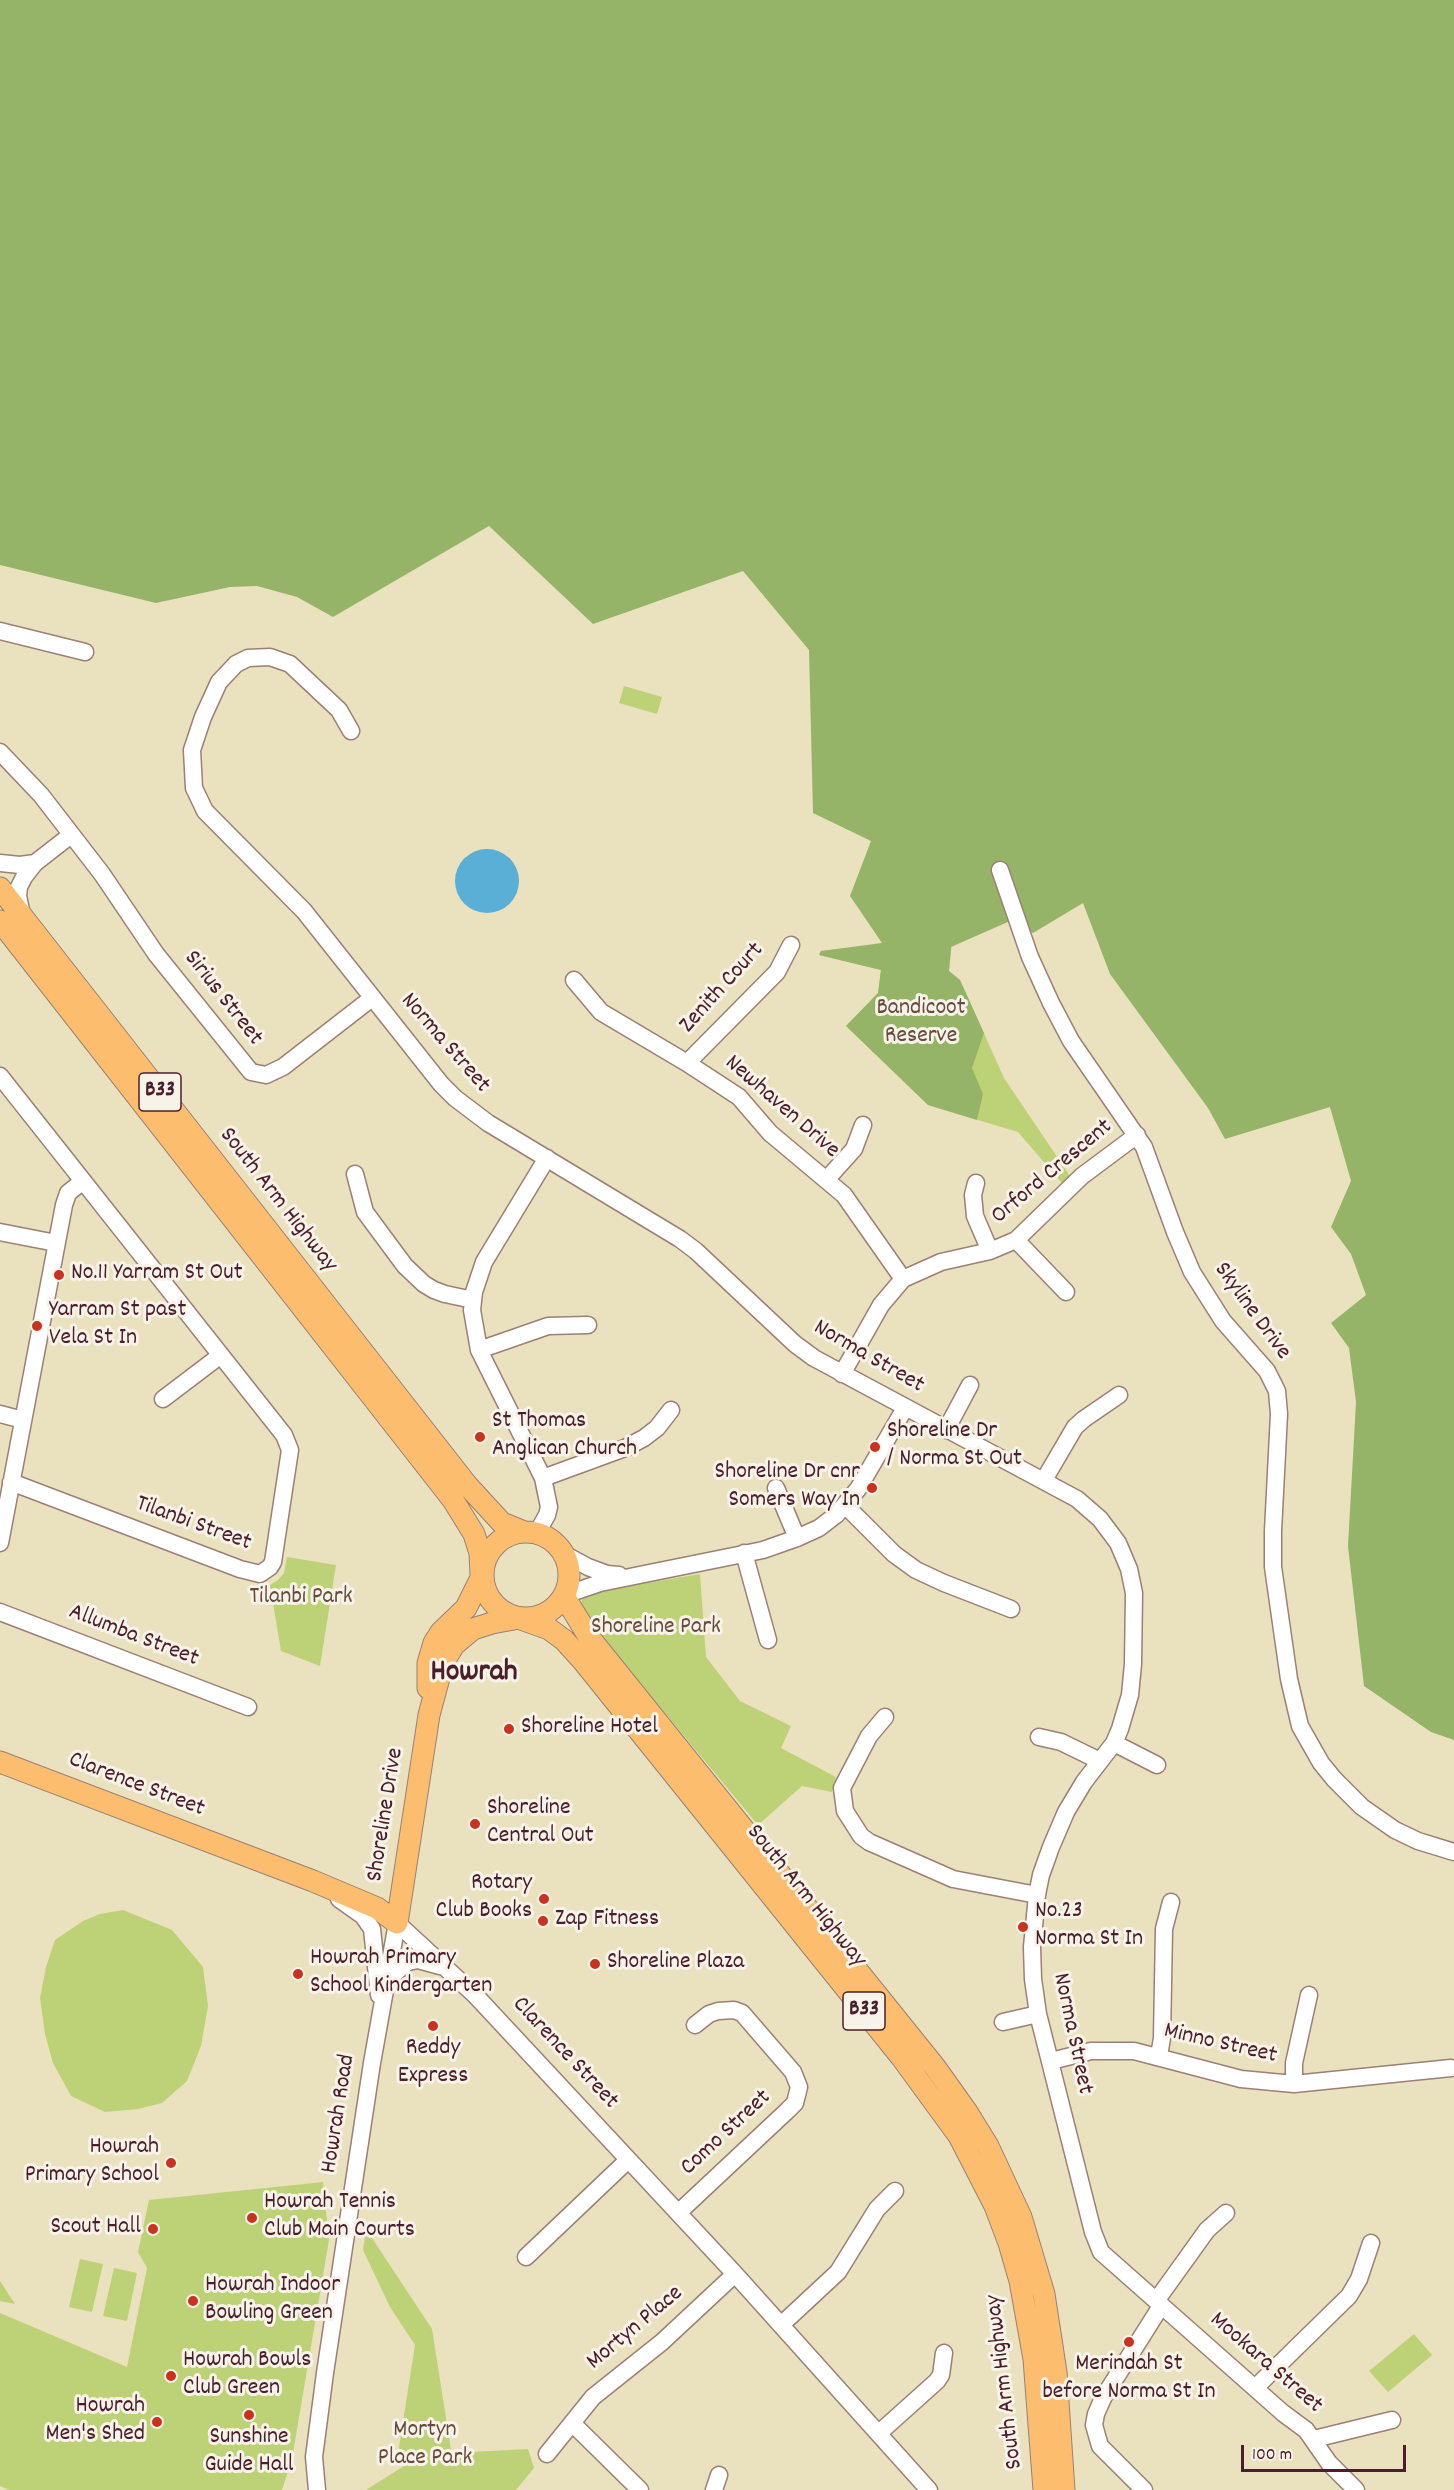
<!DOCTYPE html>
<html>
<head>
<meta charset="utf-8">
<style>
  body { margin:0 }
  #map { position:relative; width:1454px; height:2490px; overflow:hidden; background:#eae1bf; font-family:Dekko,sans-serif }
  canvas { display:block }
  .scale { position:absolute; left:1241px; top:2445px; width:165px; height:27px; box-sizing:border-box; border:3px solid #4a1f2b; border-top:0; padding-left:8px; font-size:18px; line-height:21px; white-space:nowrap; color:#4a1f2b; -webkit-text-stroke:4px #f7f3e8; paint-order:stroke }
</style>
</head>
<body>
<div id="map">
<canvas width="1454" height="2490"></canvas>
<div class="scale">100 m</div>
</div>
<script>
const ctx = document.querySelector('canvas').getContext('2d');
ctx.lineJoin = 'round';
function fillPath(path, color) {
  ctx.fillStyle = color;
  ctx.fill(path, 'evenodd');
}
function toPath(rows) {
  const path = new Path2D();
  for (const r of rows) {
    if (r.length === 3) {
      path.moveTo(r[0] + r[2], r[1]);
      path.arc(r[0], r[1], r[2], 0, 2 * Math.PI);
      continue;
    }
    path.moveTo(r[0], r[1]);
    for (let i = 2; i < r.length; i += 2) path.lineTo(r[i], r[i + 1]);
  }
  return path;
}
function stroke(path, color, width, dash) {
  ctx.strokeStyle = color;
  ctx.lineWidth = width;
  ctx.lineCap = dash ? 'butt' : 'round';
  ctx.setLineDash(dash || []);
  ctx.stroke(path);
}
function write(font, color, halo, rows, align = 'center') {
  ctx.font = font + ' Dekko,sans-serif';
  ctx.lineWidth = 6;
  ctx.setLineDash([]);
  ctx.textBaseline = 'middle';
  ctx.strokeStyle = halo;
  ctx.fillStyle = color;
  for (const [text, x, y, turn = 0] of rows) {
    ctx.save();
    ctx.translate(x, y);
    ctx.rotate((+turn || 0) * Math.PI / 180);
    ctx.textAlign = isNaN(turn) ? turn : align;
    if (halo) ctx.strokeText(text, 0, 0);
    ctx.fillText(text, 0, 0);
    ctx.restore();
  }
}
const green = toPath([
  [624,686,662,697,657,714,619,703],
  [957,898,949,971,960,980,1004,1078,1070,1176,1062,1183,1018,1132,928,1105,846,1026,878,993,881,970,819,955,821,951,883,944],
  [287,1557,336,1565,320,1666,281,1651,270,1585,278,1580,284,1573],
  [700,1574,706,1657,740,1701,791,1726,781,1748,836,1777,832,1792,802,1786,758,1825,601,1636,581,1605,582,1599,593,1592],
  [123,1910,172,1930,203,1967,208,2006,201,2046,187,2081,162,2103,138,2109,105,2112,71,2096,53,2063,45,2034,40,1998,46,1967,55,1940,83,1921,100,1914],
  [323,2182,329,2240,292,2459,282,2490,9,2490,0,2486,0,2313,127,2367,147,2268,138,2252,149,2200],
  [366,2229,432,2329,452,2456,471,2458,471,2452,528,2449,534,2468,516,2490,366,2490,404,2466,399,2447,415,2345,390,2307,363,2250],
  [80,2259,103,2264,92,2312,69,2307],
  [114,2268,137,2273,127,2321,103,2316],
  [0,2281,15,2304,0,2301],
  [1414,2334,1432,2355,1388,2392,1369,2371]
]);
const forest = toPath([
  [0,0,1454,0,1454,1740,1431,1732,1364,1686,1348,1546,1356,1402,1349,1348,1331,1323,1366,1295,1351,1254,1331,1227,1351,1181,1330,1107,1225,1139,1208,1108,1110,974,1083,903,1033,933,1010,921,951,947,949,971,960,980,984,1033,972,1068,983,1094,977,1120,928,1105,846,1026,878,993,881,970,819,955,821,951,882,943,850,896,871,841,813,813,809,650,743,571,593,624,489,526,333,617,297,597,257,586,230,587,156,603,0,565]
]);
const water = toPath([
  [487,881,32]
]);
const minor = toPath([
  [0,631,85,652],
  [351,731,339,710,290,664,270,657,248,658,236,664,219,682,203,717,192,750,194,788,205,811,304,911,441,1084,455,1098,488,1123,680,1239,696,1251,795,1344,814,1358,1077,1499,1100,1519,1118,1543,1129,1569,1134,1593,1133,1664,1130,1695,1120,1729,1114,1743,1084,1782,1066,1812,1051,1847,1041,1875,1037,1895,1032,1947,1033,1979,1038,2014,1093,2232,1101,2252,1283,2413,1306,2430,1329,2463,1356,2490],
  [0,752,41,795,102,874,156,954,251,1072,266,1075,283,1067,372,998],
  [0,863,20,865,35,863],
  [1000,870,1030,957,1051,1003,1071,1041,1144,1147,1175,1232,1192,1272,1223,1321,1267,1371,1277,1391,1279,1414,1273,1531,1273,1567,1289,1679,1300,1726,1321,1763,1334,1779,1362,1807,1395,1830,1418,1841,1454,1852],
  [22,915,18,896,19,887,24,877,35,863,71,835],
  [574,980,601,1012,687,1063,739,1097,770,1133,844,1195,903,1279],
  [687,1063,777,972,791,945],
  [0,1076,284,1435,290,1450,273,1562,270,1567,260,1574,240,1569,11,1482],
  [355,1174,365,1212,405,1266,424,1284,434,1290,445,1294,473,1300],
  [827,1179,854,1149,863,1125],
  [976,1183,973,1195,975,1216,990,1251],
  [0,1232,56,1243],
  [1016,1240,1066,1292],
  [479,1350,548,1326,588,1325],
  [842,1374,881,1305,903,1279,941,1262,990,1251,1016,1240,1082,1176,1137,1135],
  [163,1399,221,1355],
  [0,1414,23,1420],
  [946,1430,970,1385],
  [543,1478,625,1448,644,1438,657,1428,671,1410],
  [1044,1480,1075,1427,1084,1419,1119,1395],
  [776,1488,797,1538],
  [845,1505,894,1554,916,1570,944,1583,1011,1609],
  [537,1533,547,1515,549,1507,543,1478,479,1350,472,1310,474,1292,484,1262,547,1158],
  [0,1543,64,1205,68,1193,83,1181],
  [744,1553,768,1640],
  [564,1554,588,1567,607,1574,619,1575],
  [565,1595,600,1583,763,1550,797,1538,819,1528,836,1515,858,1489,905,1408],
  [0,1612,248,1707],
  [885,1717,869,1736,842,1788,845,1811,861,1836,869,1842,953,1879,1037,1895],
  [1039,1737,1061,1742,1100,1761],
  [1114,1743,1157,1765],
  [339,1899,363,1916,372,1929,379,1995],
  [397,1923,475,1995,735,2274,929,2490],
  [388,1979,408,1962,418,1960,440,1966],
  [1003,2022,1038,2014],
  [1159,2056,1162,2038,1164,1929,1171,1902],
  [1051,2061,1091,2051,1134,2051,1241,2079,1294,2084,1451,2068],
  [1294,2084,1294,2063,1309,1995],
  [678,2213,788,2110,795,2103,799,2087,793,2072,742,2013,734,2010,718,2011,709,2014,695,2025],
  [526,2257,628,2160],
  [1156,2301,1207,2230,1226,2213],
  [781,2325,838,2272,877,2209,895,2191],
  [1255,2388,1349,2296,1359,2279,1371,2243],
  [572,2423,640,2490],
  [879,2433,937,2381,941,2375,944,2353],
  [1314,2439,1392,2420],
  [547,2454,593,2397,662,2342,735,2274],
  [317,2490,314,2457,325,2373,372,2063,397,1923],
  [714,2490,719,2475],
  [1144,2490,1100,2446,1094,2425,1096,2414,1103,2398,1161,2306]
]);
const major = toPath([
  [0,888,467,1485,502,1523,524,1532],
  [0,921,453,1500,474,1534,480,1553,481,1575],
  [526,1575,43],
  [564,1596,589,1637,935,2067,967,2112,988,2146,1021,2217,1044,2294,1056,2372,1064,2490],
  [521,1619,549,1629,564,1640,583,1661,902,2058,959,2136,995,2206,1009,2243,1020,2281,1034,2359,1044,2490],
  [428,1688,428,1663,434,1643,441,1632,466,1608,481,1578],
  [0,1762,313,1881,377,1908,397,1923],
  [397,1923,429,1715,443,1663,454,1645,473,1629,492,1623,519,1618]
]);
const markers = [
  [59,1275,6,"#c8321e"],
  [37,1326,6,"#c8321e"],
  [480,1437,6,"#c8321e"],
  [875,1447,6,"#c8321e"],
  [872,1488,6,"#c8321e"],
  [509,1729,6,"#c8321e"],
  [475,1824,6,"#c8321e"],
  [544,1899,6,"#c8321e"],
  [543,1921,6,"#c8321e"],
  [1023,1927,6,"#c8321e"],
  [595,1964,6,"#c8321e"],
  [298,1974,6,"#c8321e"],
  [433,2026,6,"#c8321e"],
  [171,2163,6,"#c8321e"],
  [252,2218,6,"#c8321e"],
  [153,2229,6,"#c8321e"],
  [193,2301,6,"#c8321e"],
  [1129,2342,6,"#c8321e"],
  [171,2376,6,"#c8321e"],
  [249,2415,6,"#c8321e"],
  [157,2422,6,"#c8321e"]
];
const shields = [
  [160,1092,42],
  [864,2011,42]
];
const shieldNames = [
  ["B33",160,1092],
  ["B33",864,2011]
];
const streetNames = [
  ["Zenith Court",723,989,-48],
  ["Sirius Street",222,999,52],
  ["Norma Street",444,1044,49],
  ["Newhaven Drive",781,1108,41],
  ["Orford Crescent",1053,1173,-40],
  ["South Arm Highway",277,1201,52],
  ["Skyline Drive",1251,1312,54],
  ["Norma Street",868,1358,30],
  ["Tilanbi Street",193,1525,20],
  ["Allumba Street",133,1637,21],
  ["Clarence Street",136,1786,21],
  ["Shoreline Drive",387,1815,-81],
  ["South Arm Highway",805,1897,51],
  ["Norma Street",1071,2034,78],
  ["Minno Street",1220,2045,13],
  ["Clarence Street",564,2054,47],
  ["Howrah Road",340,2114,-81],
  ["Como Street",727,2134,-43],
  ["Mortyn Place",636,2329,-40],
  ["Mookara Street",1265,2364,41],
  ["South Arm Highway",1006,2382,-97]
];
const parkNames = [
  ["Bandicoot",921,1010],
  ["Reserve",921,1038],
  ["Tilanbi Park",301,1599],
  ["Shoreline Park",656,1629],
  ["Mortyn",425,2432],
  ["Place Park",425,2460]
];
const poiNames = [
  ["No.11 Yarram St Out",71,1275],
  ["Yarram St past",49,1312],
  ["Vela St In",49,1340],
  ["St Thomas",492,1423],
  ["Anglican Church",492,1451],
  ["Shoreline Dr",887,1433],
  ["/ Norma St Out",887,1461],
  ["Shoreline Dr cnr",860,1474,"right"],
  ["Somers Way In",860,1502,"right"],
  ["Shoreline Hotel",521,1729],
  ["Shoreline",487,1810],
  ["Central Out",487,1838],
  ["Rotary",532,1885,"right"],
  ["Club Books",532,1913,"right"],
  ["No.23",1035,1913],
  ["Norma St In",1035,1941],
  ["Zap Fitness",555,1921],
  ["Howrah Primary",310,1960],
  ["School Kindergarten",310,1988],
  ["Shoreline Plaza",607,1964],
  ["Reddy",433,2050,"center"],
  ["Express",433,2078,"center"],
  ["Howrah",159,2149,"right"],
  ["Primary School",159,2177,"right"],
  ["Howrah Tennis",264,2204],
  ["Club Main Courts",264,2232],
  ["Scout Hall",141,2229,"right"],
  ["Howrah Indoor",205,2287],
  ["Bowling Green",205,2315],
  ["Howrah Bowls",183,2362],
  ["Club Green",183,2390],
  ["Merindah St",1129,2366,"center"],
  ["before Norma St In",1129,2394,"center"],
  ["Howrah",145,2408,"right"],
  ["Men's Shed",145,2436,"right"],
  ["Sunshine",249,2439,"center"],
  ["Guide Hall",249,2467,"center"]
];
const districtNames = [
  ["Howrah",474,1675]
];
fillPath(green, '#bdd276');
fillPath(forest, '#96b467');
fillPath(water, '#5aafd6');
stroke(minor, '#9a8075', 19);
stroke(major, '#9a8075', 23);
stroke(minor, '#fff', 16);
stroke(major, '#fdbd6f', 21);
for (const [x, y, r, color] of markers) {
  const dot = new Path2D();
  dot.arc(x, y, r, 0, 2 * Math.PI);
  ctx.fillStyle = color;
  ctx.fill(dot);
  stroke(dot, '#f7f3e8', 2);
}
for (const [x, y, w] of shields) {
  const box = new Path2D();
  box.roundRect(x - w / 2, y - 19, w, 38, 4.5);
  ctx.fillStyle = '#f7f3e8';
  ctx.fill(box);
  stroke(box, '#4a1f2b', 1.5);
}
write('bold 22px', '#4a1f2b', null, shieldNames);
write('24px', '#4a1f2b', '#f7f3e8', streetNames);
write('24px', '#674c3e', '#f7f3e8', parkNames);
write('24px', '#4a1f2b', '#f7f3e8', poiNames, 'left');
write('bold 30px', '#4a1f2b', '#f7f3e8', districtNames);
</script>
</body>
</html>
